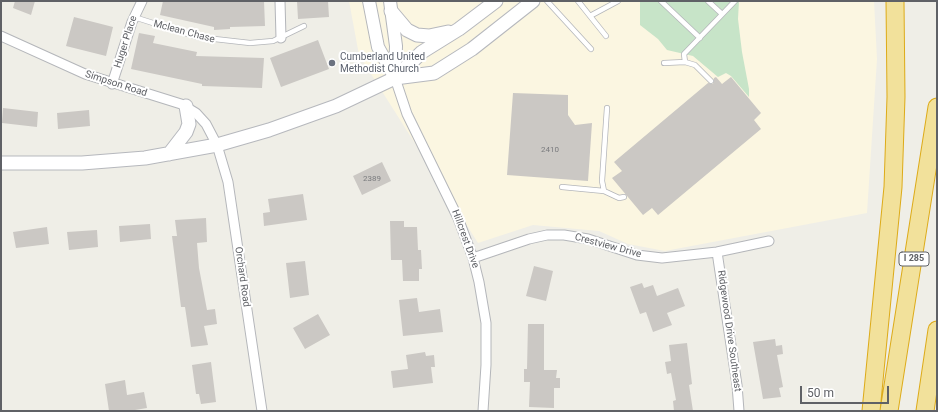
<!DOCTYPE html>
<html>
<head>
<meta charset="utf-8">
<style>
  body { margin:0 }
  #map { position:relative; width:938px; height:412px; overflow:hidden; background:#efeee7; font-family:Roboto,sans-serif }
  canvas { display:block }
  .frame { position:absolute; inset:0; border:2px solid #5f6166; pointer-events:none }
  .scale { position:absolute; left:800px; top:386px; width:89px; height:18px; box-sizing:border-box; border:2px solid #5f6166; border-top:0; padding-left:5px; font-size:12px; line-height:14px; white-space:nowrap; color:#5f6166; -webkit-text-stroke:3px #fff; paint-order:stroke }
</style>
</head>
<body>
<div id="map">
<canvas width="938" height="412"></canvas>
<div class="frame"></div>
<div class="scale">50 m</div>
</div>
<script>
const ctx = document.querySelector('canvas').getContext('2d');
ctx.lineJoin = 'round';
function fillPath(path, color) {
  ctx.fillStyle = color;
  ctx.fill(path, 'evenodd');
}
function toPath(rows) {
  const path = new Path2D();
  for (const r of rows) {
    path.moveTo(r[0], r[1]);
    for (let i = 2; i < r.length; i += 2) path.lineTo(r[i], r[i + 1]);
  }
  return path;
}
function stroke(path, color, width, dash) {
  ctx.strokeStyle = color;
  ctx.lineWidth = width;
  ctx.lineCap = dash ? 'butt' : 'round';
  ctx.setLineDash(dash || []);
  ctx.stroke(path);
}
function write(font, color, halo, rows, align = 'center') {
  ctx.font = font + ' Roboto,sans-serif';
  ctx.lineWidth = 4;
  ctx.setLineDash([]);
  ctx.textBaseline = 'middle';
  ctx.strokeStyle = halo;
  ctx.fillStyle = color;
  for (const [text, x, y, turn = 0] of rows) {
    ctx.save();
    ctx.translate(x, y);
    ctx.rotate((+turn || 0) * Math.PI / 180);
    ctx.textAlign = isNaN(turn) ? turn : align;
    if (halo) ctx.strokeText(text, 0, 0);
    ctx.fillText(text, 0, 0);
    ctx.restore();
  }
}
const commercial = toPath([
  [349,1,874,1,877,59,867,213,665,251,628,244,599,231,533,225,478,243,359,55]
]);
const green = toPath([
  [640,1,739,1,738,19,742,52,749,89,749,97,731,76,726,73,718,77,693,56,667,50,658,39,640,25]
]);
const building = toPath([
  [15,1,35,1,31,15,13,8],
  [163,1,264,1,265,26,230,27,230,29,214,30,214,27,160,15],
  [297,1,328,1,329,17,298,19],
  [74,17,113,27,106,56,66,46],
  [139,33,155,36,153,43,197,52,196,56,264,58,262,88,202,86,202,84,131,69],
  [318,40,329,69,281,87,270,58],
  [716,77,722,84,731,77,761,113,754,120,761,129,658,215,652,208,643,215,612,178,622,171,614,162,708,83,713,84,714,78],
  [513,93,568,95,568,115,575,125,592,123,588,181,507,175],
  [3,108,38,112,37,127,2,123],
  [89,110,90,126,58,129,57,113],
  [382,162,391,181,362,195,353,176],
  [303,194,307,220,264,226,263,213,270,212,268,199],
  [206,218,207,242,197,243,199,268,207,310,215,309,217,324,204,326,208,345,191,347,185,307,181,307,172,236,177,236,175,220],
  [390,221,404,221,404,227,417,227,418,250,421,250,422,269,419,269,419,281,403,281,402,260,391,260],
  [150,224,151,239,120,242,119,226],
  [47,227,49,244,16,248,13,232],
  [97,230,98,247,69,250,67,232],
  [305,261,309,295,290,298,286,263],
  [534,266,553,271,546,301,526,296],
  [642,283,644,288,653,285,657,296,678,288,685,306,667,313,672,325,653,332,646,312,640,314,630,287],
  [417,298,419,312,440,309,443,332,403,336,399,300],
  [318,314,330,335,305,349,293,328],
  [528,324,544,324,544,370,557,370,556,378,560,378,560,388,554,388,554,408,529,407,530,382,524,382,524,369,527,369],
  [775,339,776,346,782,345,783,354,777,355,783,387,779,388,781,397,763,399,753,342],
  [687,343,692,384,689,385,693,411,674,411,673,401,676,400,671,373,667,374,665,362,671,361,669,345],
  [425,352,426,356,434,355,435,367,431,367,433,383,393,388,391,371,408,369,406,355],
  [211,362,216,402,201,404,199,394,196,394,192,365],
  [125,380,127,395,144,392,147,408,129,411,109,411,105,384]
]);
const service = toPath([
  [547,1,591,49],
  [578,1,606,36],
  [661,1,700,38],
  [708,1,722,14],
  [590,16,618,1],
  [134,17,197,37,250,43,273,41,304,26],
  [685,62,684,54,735,1],
  [664,63,685,62,695,65,711,81],
  [607,108,602,181,604,191,619,198,624,197],
  [562,187,604,191]
]);
const minor = toPath([
  [280,1,281,38],
  [1,36,85,74,181,104,196,113,206,124,217,145,228,182,262,411],
  [395,78,407,114,458,218,473,258,479,282,486,323,486,365,483,411],
  [112,84,132,22,142,1],
  [717,252,737,385,739,411],
  [473,258,529,239,547,235,564,235,588,239,637,255,662,258,717,252,769,241]
]);
const tertiary = toPath([
  [369,1,378,47,395,78],
  [390,1,396,46,395,77]
]);
const secondary = toPath([
  [391,11,407,30,417,35,429,36,448,32],
  [395,78,434,73,472,49,533,1],
  [169,154,186,132,189,124,186,106],
  [1,163,82,163,145,158,217,145,269,130,336,106,395,78,422,52,459,29,496,1]
]);
const motorway = toPath([
  [871,411,893,187,896,97,895,1],
  [889,411,937,107],
  [925,411,937,330]
]);
const markers = [
  [332,63,4,"#6b7280"]
];
const numberNames = [
  ["2410",550,150],
  ["2389",372,179]
];
const shields = [
  [914,259,30]
];
const shieldNames = [
  ["I 285",914,259]
];
const streetNames = [
  ["Mclean Chase",184,32,15],
  ["Huger Place",126,42,-72],
  ["Simpson Road",116,84,18],
  ["Hillcrest Drive",465,239,70],
  ["Crestview Drive",608,246,15],
  ["Orchard Road",242,277,82],
  ["Ridgewood Drive Southeast",729,331,82]
];
const worshipNames = [
  ["Cumberland United",340,57],
  ["Methodist Church",340,69]
];
fillPath(commercial, '#fbf6e1');
fillPath(green, '#c7e4c8');
fillPath(building, '#cbc8c4');
stroke(service, '#b4b6ba', 6);
stroke(minor, '#b4b6ba', 11);
stroke(tertiary, '#b4b6ba', 14);
stroke(secondary, '#b6b8bd', 15);
stroke(motorway, '#ddab19', 19);
stroke(service, '#fff', 4.5);
stroke(minor, '#fff', 9);
stroke(tertiary, '#fff', 12);
stroke(secondary, '#fff', 13);
stroke(motorway, '#f2e19b', 17);
for (const [x, y, r, color] of markers) {
  const dot = new Path2D();
  dot.arc(x, y, r, 0, 2 * Math.PI);
  ctx.fillStyle = color;
  ctx.fill(dot);
  stroke(dot, '#fff', 1.5);
}
write('8px', '#7a7b7e', null, numberNames);
for (const [x, y, w] of shields) {
  const box = new Path2D();
  box.roundRect(x - w / 2, y - 7, w, 14, 3);
  ctx.fillStyle = '#fff';
  ctx.fill(box);
  stroke(box, '#5f6166', 1);
}
write('bold 9px', '#5f6166', null, shieldNames);
write('10px', '#5f6166', '#fff', streetNames);
write('10px', '#5b616d', '#fff', worshipNames, 'left');
</script>
</body>
</html>
